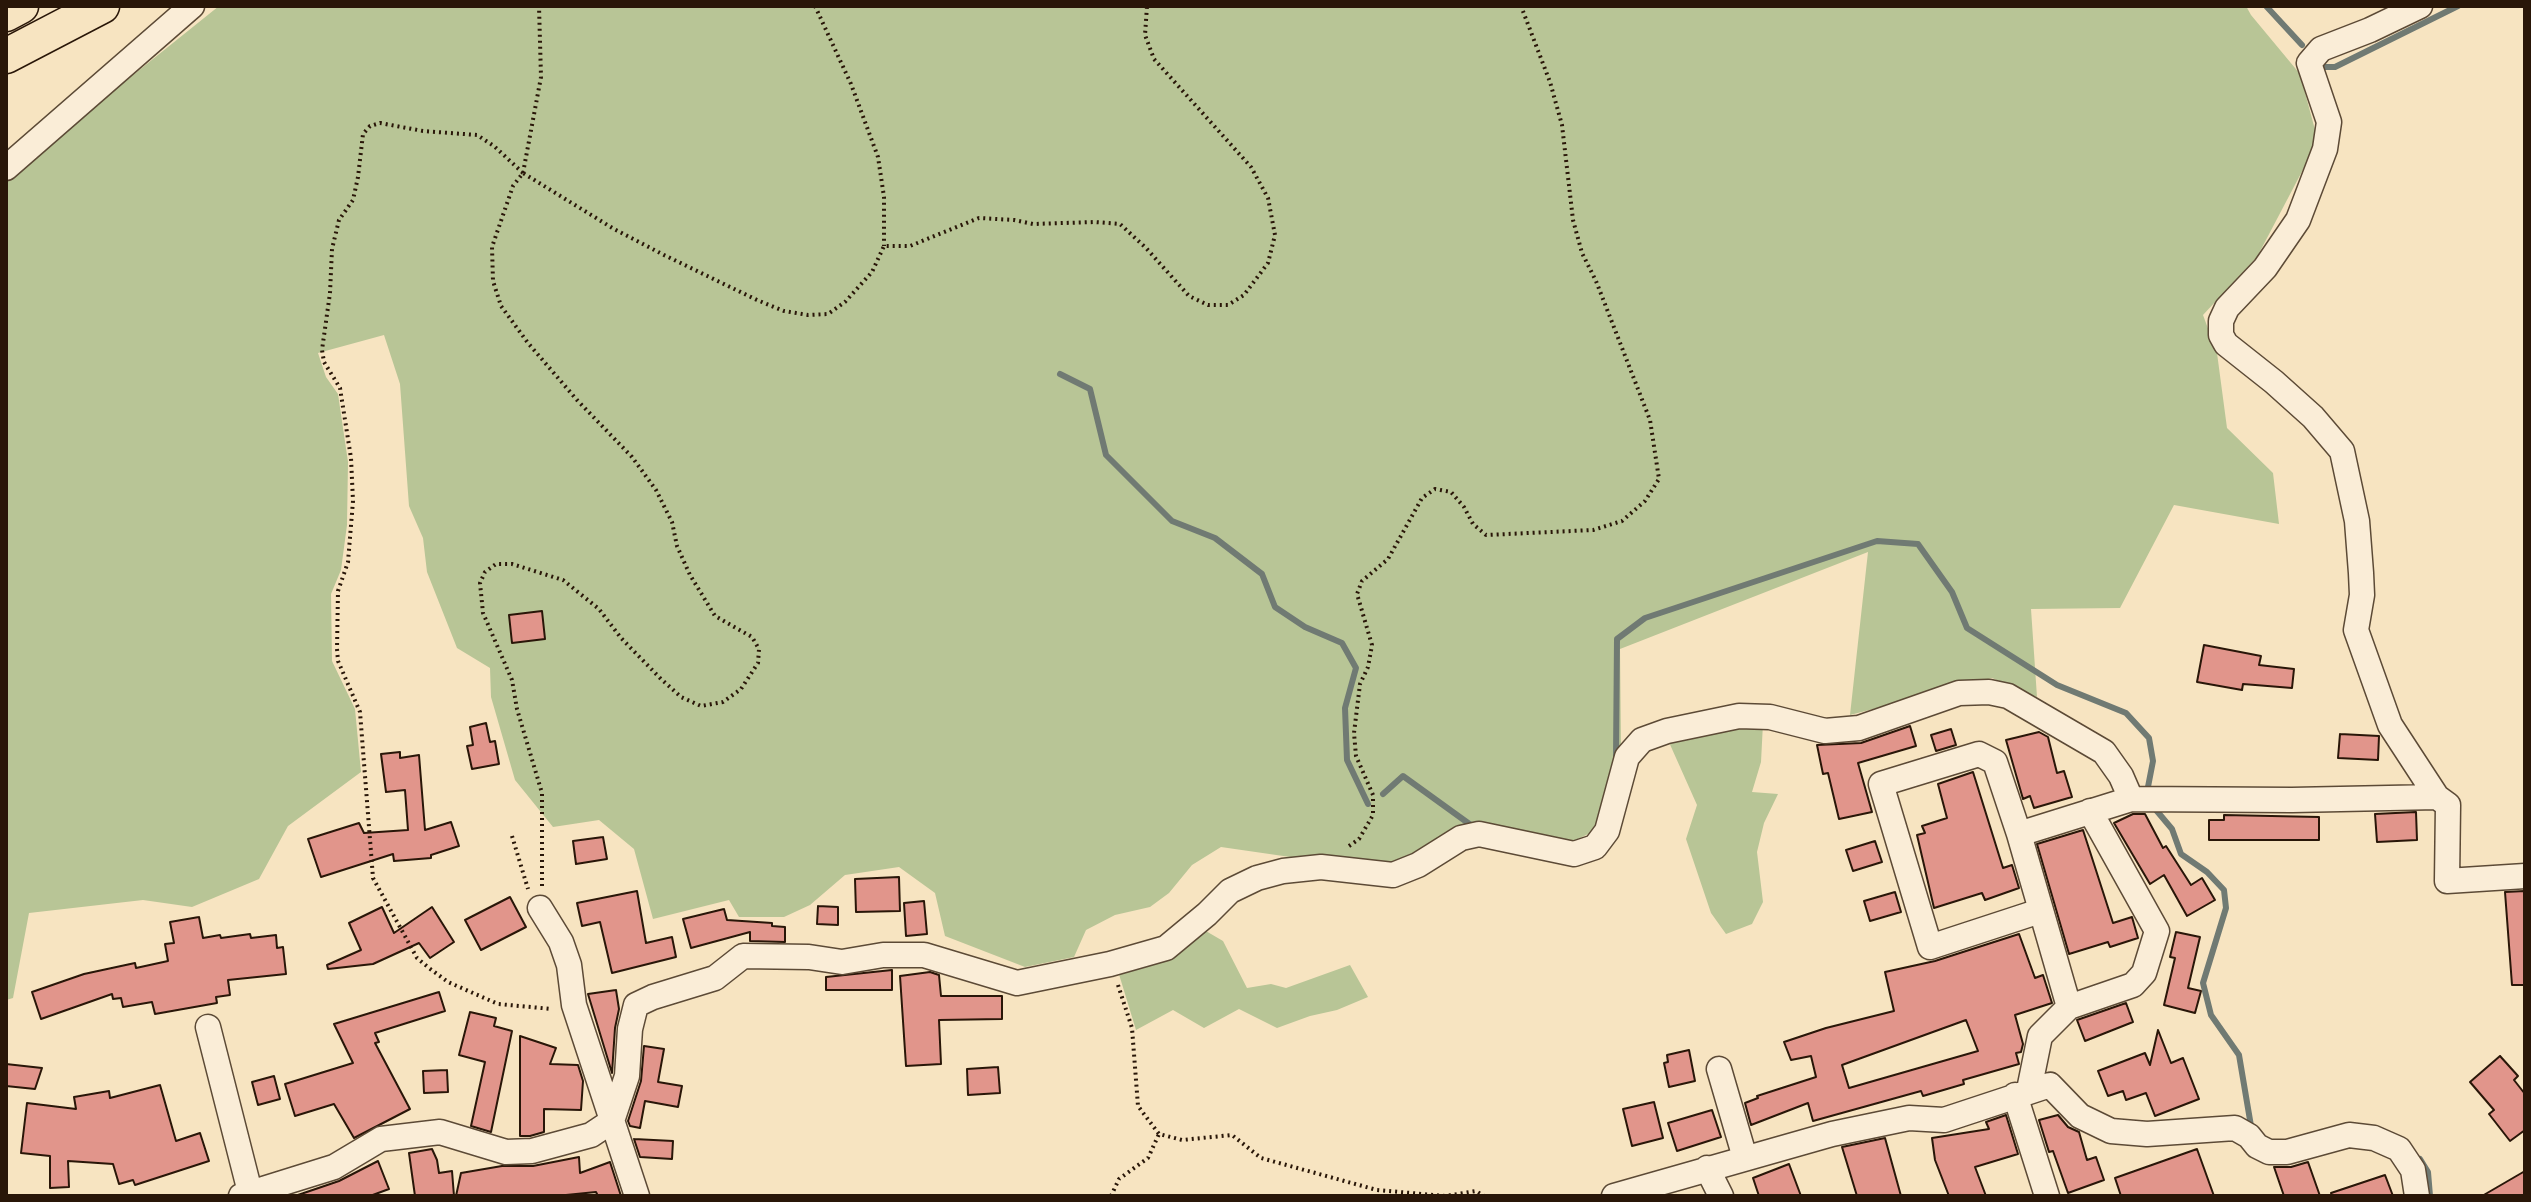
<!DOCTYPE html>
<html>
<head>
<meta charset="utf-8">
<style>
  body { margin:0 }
  #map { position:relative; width:2531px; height:1202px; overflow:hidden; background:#f7e4c1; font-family:Alegreya,serif }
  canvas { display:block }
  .frame { position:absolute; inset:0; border:8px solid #291608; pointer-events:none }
</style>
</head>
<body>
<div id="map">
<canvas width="2531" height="1202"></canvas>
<div class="frame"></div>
</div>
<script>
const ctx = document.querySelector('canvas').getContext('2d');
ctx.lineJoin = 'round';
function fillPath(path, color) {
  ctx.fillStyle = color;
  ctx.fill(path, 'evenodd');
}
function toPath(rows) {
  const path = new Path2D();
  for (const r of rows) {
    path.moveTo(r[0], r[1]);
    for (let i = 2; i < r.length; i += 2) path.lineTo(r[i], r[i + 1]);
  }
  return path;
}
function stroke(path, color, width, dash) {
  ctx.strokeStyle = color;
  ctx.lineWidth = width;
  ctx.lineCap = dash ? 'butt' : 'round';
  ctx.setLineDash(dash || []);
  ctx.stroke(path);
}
const green = toPath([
  [219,6,2246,6,2251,15,2300,74,2318,141,2257,257,2203,315,2217,353,2227,428,2273,473,2279,524,2174,505,2120,608,2031,609,2037,697,1992,678,1850,715,1868,552,1620,649,1621,748,1594,831,1570,843,1468,823,1401,864,1304,859,1221,847,1192,865,1169,893,1150,907,1115,915,1086,930,1074,957,1025,967,945,936,935,893,899,867,845,875,810,905,784,917,739,917,729,900,653,919,634,849,599,820,553,827,515,780,491,697,490,668,457,648,427,572,423,538,409,506,400,384,384,335,318,353,326,377,338,394,348,462,347,525,341,570,331,594,332,661,355,709,361,772,288,826,259,879,192,907,143,900,29,913,13,998,6,1000,6,177],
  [1763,723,1761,762,1752,792,1778,794,1764,823,1757,852,1763,902,1752,924,1726,934,1711,913,1686,839,1697,805,1668,740],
  [1199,927,1223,941,1247,988,1271,984,1286,988,1350,965,1368,997,1337,1010,1310,1016,1277,1028,1239,1009,1204,1028,1173,1010,1136,1030,1118,971]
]);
const stream = toPath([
  [2266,6,2302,45],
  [2324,67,2335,67,2458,6],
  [1060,374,1090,389,1106,455,1172,521,1215,538,1262,574,1275,607,1305,627,1342,643,1356,668,1345,708,1347,760,1368,804],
  [1616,757,1617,639,1645,618,1877,541,1918,544,1952,592,1967,628,2057,685,2126,713,2149,738,2153,761,2147,792],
  [1383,794,1403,776,1475,828],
  [2156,810,2172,829,2181,854,2207,872,2224,890,2226,908,2203,983,2211,1015,2239,1055,2251,1126],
  [2420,1159,2428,1172,2430,1196]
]);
const building = toPath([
  [542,611,545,639,512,643,509,615,542,611],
  [2204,645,2261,656,2259,665,2294,669,2292,688,2243,684,2242,690,2197,682,2204,645],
  [486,723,490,742,495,741,499,764,472,769,467,746,473,745,470,727,486,723],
  [1910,726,1916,746,1858,763,1872,812,1839,819,1828,773,1823,774,1817,745,1861,743,1910,726],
  [1951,729,1956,745,1936,751,1931,735,1951,729],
  [2039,732,2048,737,2057,773,2064,771,2072,797,2034,808,2030,796,2023,799,2006,740,2039,732],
  [2340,734,2379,736,2378,760,2338,758,2340,734],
  [400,752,400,758,419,755,425,830,451,822,459,846,431,855,431,858,394,861,393,854,321,877,308,839,359,823,364,833,408,830,405,790,386,792,381,754,400,752],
  [1973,772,2003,868,2012,865,2019,888,1985,900,1982,893,1934,908,1917,835,1925,833,1922,826,1947,818,1938,784,1973,772],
  [2416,812,2417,840,2377,842,2375,814,2416,812],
  [2133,814,2145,814,2163,848,2166,846,2191,885,2202,878,2215,900,2187,916,2164,875,2150,884,2114,823,2133,814],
  [2224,815,2319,817,2319,840,2209,840,2209,820,2224,820,2224,815],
  [2083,830,2113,923,2132,917,2138,938,2110,947,2108,942,2069,954,2037,844,2083,830],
  [603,837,607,859,576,864,573,841,603,837],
  [1875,841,1882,862,1853,871,1846,850,1875,841],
  [899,877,900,911,856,912,855,879,899,877],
  [637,891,646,943,672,937,676,957,612,973,600,922,582,926,577,903,637,891],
  [2525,891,2525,985,2512,985,2505,892,2525,891],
  [1895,892,1901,912,1870,921,1864,901,1895,892],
  [510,897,526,927,481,950,465,920,510,897],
  [924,901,927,934,906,936,904,903,924,901],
  [818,906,838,907,838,925,817,924,818,906],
  [382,907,394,933,432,907,454,942,430,958,419,943,373,964,328,969,327,965,361,950,349,923,382,907],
  [724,909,727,920,772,923,772,926,785,927,785,942,750,941,750,932,691,948,683,919,724,909],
  [199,917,203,938,220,935,221,938,250,934,251,938,276,935,277,948,283,947,286,974,228,980,230,995,216,997,217,1003,155,1014,152,1002,123,1007,121,998,113,999,112,994,41,1019,32,992,84,974,135,963,136,968,168,961,165,944,174,943,170,922,199,917],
  [2176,932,2200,937,2188,988,2201,991,2195,1013,2164,1005,2175,958,2170,957,2176,932],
  [2019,934,2035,978,2043,975,2052,1003,2015,1015,2023,1044,2021,1052,2016,1053,2019,1064,1963,1080,1964,1084,1923,1096,1921,1091,1813,1121,1808,1103,1751,1125,1745,1103,1758,1098,1757,1096,1816,1077,1811,1056,1791,1060,1784,1042,1826,1028,1894,1011,1885,972,1935,961,2019,934],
  [1966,1020,1978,1051,1849,1088,1842,1065,1966,1020],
  [892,970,892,990,826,990,826,977,892,970],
  [930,972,939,975,941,996,1002,996,1002,1019,939,1020,941,1064,906,1066,900,976,930,972],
  [616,990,619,1009,615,1028,612,1073,588,994,616,990],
  [439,992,445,1011,375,1033,379,1042,375,1043,410,1109,354,1138,334,1104,295,1116,285,1084,353,1063,334,1024,439,992],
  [2126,1003,2133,1022,2085,1041,2077,1020,2126,1003],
  [470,1012,496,1018,494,1026,512,1031,491,1132,471,1126,485,1062,459,1055,470,1012],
  [2158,1030,2171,1063,2183,1058,2199,1099,2155,1116,2146,1093,2126,1100,2123,1091,2108,1096,2098,1071,2145,1053,2150,1065,2158,1030],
  [520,1036,556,1048,550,1064,578,1065,583,1081,581,1110,544,1109,544,1132,530,1136,520,1136,520,1036],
  [644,1046,664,1049,658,1082,682,1086,678,1107,645,1101,640,1128,630,1126,628,1121,641,1081,644,1046],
  [1689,1050,1695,1081,1669,1087,1664,1063,1668,1062,1667,1055,1689,1050],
  [2500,1056,2518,1076,2514,1080,2525,1094,2525,1130,2510,1141,2489,1114,2494,1110,2470,1082,2500,1056],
  [6,1064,42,1068,35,1089,6,1086,6,1064],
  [998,1067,1000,1093,968,1095,967,1069,998,1067],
  [447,1070,448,1092,424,1093,423,1071,447,1070],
  [274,1076,280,1099,258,1105,252,1082,274,1076],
  [160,1085,176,1141,200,1133,209,1161,135,1185,133,1180,119,1184,113,1164,68,1161,69,1187,50,1188,50,1156,21,1153,27,1103,76,1109,74,1097,109,1091,110,1098,160,1085],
  [1654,1102,1663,1138,1632,1146,1623,1109,1654,1102],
  [1712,1110,1721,1137,1677,1151,1668,1123,1712,1110],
  [2006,1115,2018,1154,1975,1167,1986,1196,1949,1196,1935,1160,1932,1138,1989,1129,1986,1122,2006,1115],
  [2058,1115,2068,1127,2079,1132,2087,1160,2096,1157,2104,1180,2068,1193,2053,1151,2049,1152,2039,1120,2058,1115],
  [1885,1138,1901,1196,1857,1196,1842,1147,1885,1138],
  [634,1139,673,1141,672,1159,640,1157,634,1139],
  [432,1149,437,1160,439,1173,452,1171,454,1196,415,1196,409,1153,432,1149],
  [2197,1149,2214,1196,2121,1196,2115,1178,2197,1149],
  [579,1157,580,1173,610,1162,621,1196,598,1196,596,1192,556,1196,456,1196,461,1173,502,1166,533,1166,579,1157],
  [378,1161,389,1189,370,1196,295,1196,339,1181,378,1161],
  [2308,1162,2320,1196,2284,1196,2274,1167,2291,1167,2308,1162],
  [1789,1164,1801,1196,1759,1196,1753,1178,1789,1164],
  [2525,1171,2525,1196,2482,1196,2525,1171],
  [2385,1175,2393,1196,2332,1196,2331,1193,2385,1175]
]);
const path = toPath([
  [815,6,851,84,878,157,884,197,884,246],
  [523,173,494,146,477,135,423,131,380,123,370,126,363,134,358,177,353,200,339,220,332,249,330,293,322,350,324,362,340,388,351,458,353,501,348,562,338,591,337,649,338,661,360,712,373,878,417,958,429,968,448,982,498,1004,552,1009],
  [523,173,541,77,539,6],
  [512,836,528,889],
  [1349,846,1359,839,1373,815,1373,795,1356,756,1354,733,1360,684,1368,667,1372,645,1357,594,1362,581,1388,559,1422,498,1435,489,1451,492,1464,507,1473,524,1486,535,1593,530,1622,521,1645,501,1659,479,1650,420,1596,281,1582,253,1573,220,1562,125,1550,82,1521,6],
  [542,886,542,793,517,709,512,680,483,613,480,583,485,572,496,564,512,564,563,580,599,609,621,638,661,679,681,697,701,706,723,702,741,689,758,663,759,649,752,637,715,616,690,575,677,546,672,522,656,490,632,457,577,400,528,343,501,306,493,281,492,247,513,186,523,173,614,229,664,255,757,300,784,311,808,315,828,314,845,302,872,272,884,246,910,246,979,218,1014,220,1033,224,1095,222,1120,224,1146,248,1189,296,1208,305,1228,305,1244,295,1268,263,1275,235,1268,198,1251,167,1154,59,1145,35,1147,6],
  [1118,985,1132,1028,1138,1106,1159,1134,1182,1140,1232,1135,1261,1158,1377,1190,1445,1196,1476,1191,1484,1196],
  [1111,1196,1119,1179,1148,1158,1159,1134]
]);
const minor = toPath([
  [2420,6,2370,30,2321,49,2309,63,2329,122,2325,149,2298,220,2265,268,2227,308,2221,321,2221,335,2226,344,2274,382,2313,417,2342,451,2357,521,2361,573,2362,595,2356,630,2390,725,2437,797,2448,805,2447,881,2525,876],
  [6,168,192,6],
  [2019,834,2069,1007,2133,985,2144,973,2157,931,2090,811],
  [540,908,561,942,569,965,574,1005,637,1196],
  [2040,911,1930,947,1881,784,1979,754,1995,762,2019,834,2131,799],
  [208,1027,250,1192],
  [1719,1069,1745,1158],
  [2029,1090,2040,1036,2069,1007],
  [2015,1095,2047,1196],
  [1707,1168,1721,1196],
  [241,1196,334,1167,381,1139,440,1132,506,1152,532,1151,591,1135,612,1121,627,1076,630,1029,636,1005,653,997,715,978,743,956,809,957,842,962,883,955,924,955,1017,983,1110,964,1166,948,1207,914,1230,891,1257,878,1283,871,1321,867,1393,875,1418,865,1461,838,1479,834,1574,854,1595,847,1607,831,1627,757,1642,740,1667,731,1739,716,1770,717,1825,731,1859,728,1959,693,1989,692,2008,696,2104,752,2121,776,2131,799,2292,800,2437,797],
  [1614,1196,1832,1134,1909,1118,1944,1120,2050,1085,2080,1116,2111,1131,2147,1134,2235,1128,2249,1136,2257,1146,2269,1152,2287,1152,2349,1135,2374,1138,2399,1149,2413,1170,2417,1196]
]);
const highway = toPath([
  [6,14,21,6],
  [6,56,102,6]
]);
fillPath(green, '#b8c596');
stroke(stream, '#707a73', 6);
fillPath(building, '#e1958b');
stroke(building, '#291608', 2);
stroke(minor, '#5c4a36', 27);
stroke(highway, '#291608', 37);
stroke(path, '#291608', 4, [2, 4]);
stroke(minor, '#faedd7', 24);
stroke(highway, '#f7e4c1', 34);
</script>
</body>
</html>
